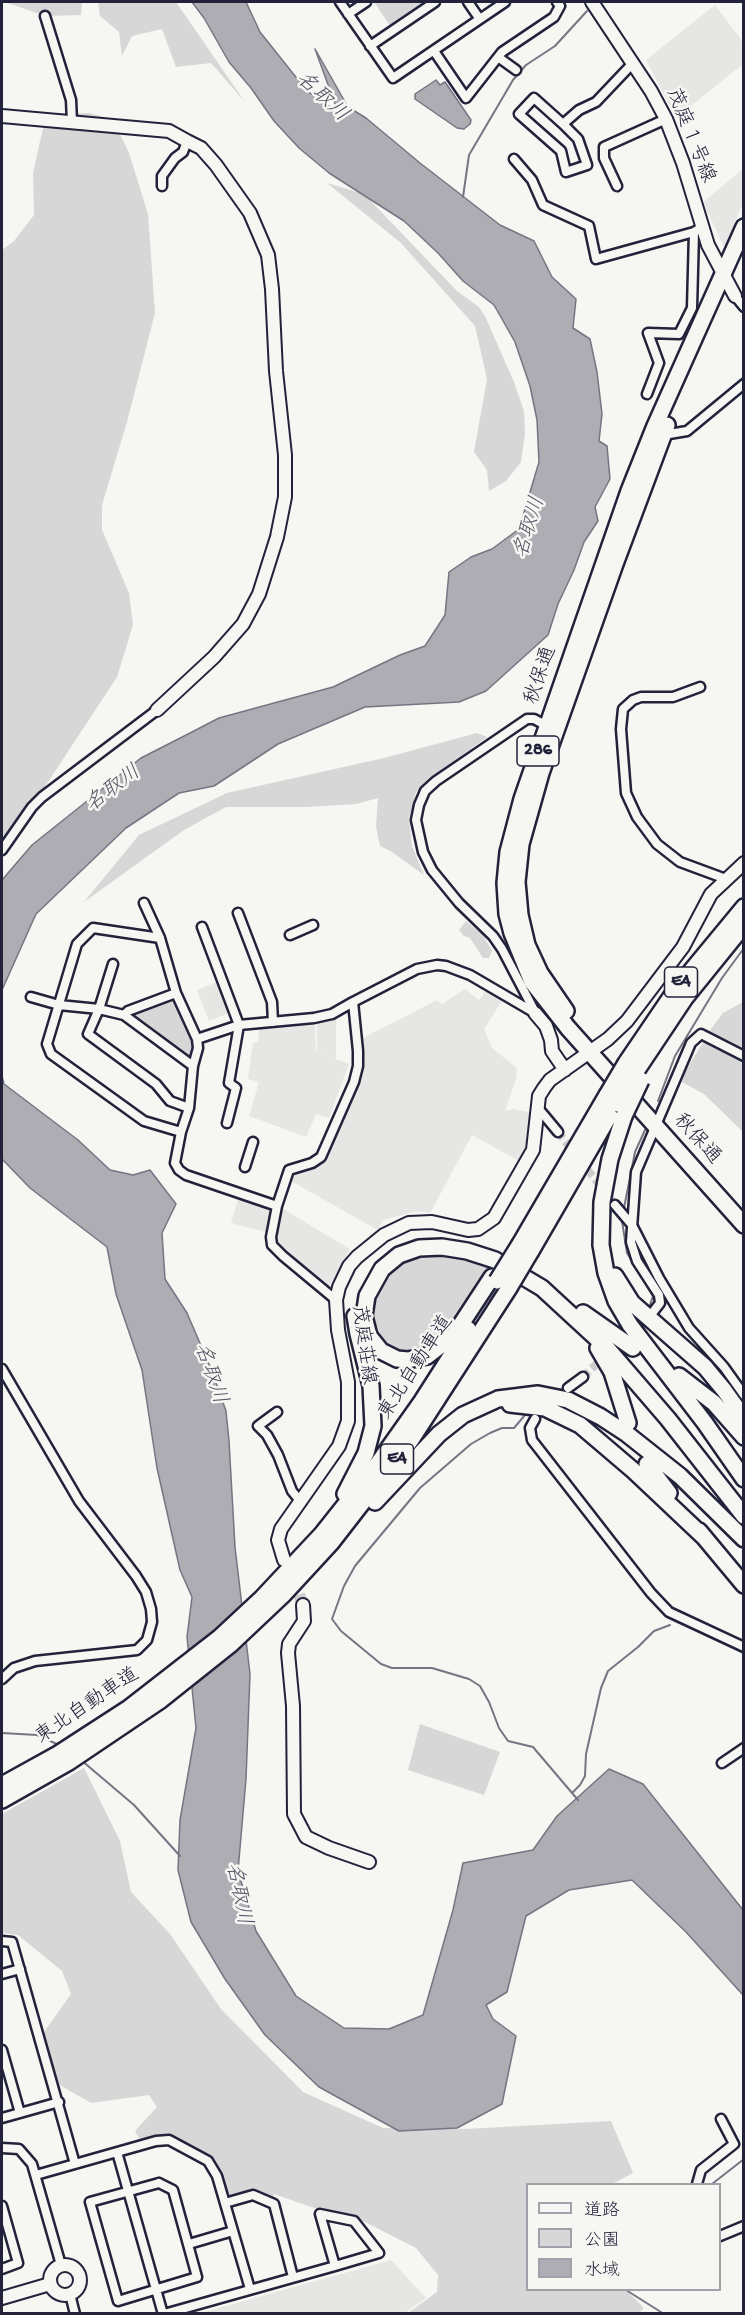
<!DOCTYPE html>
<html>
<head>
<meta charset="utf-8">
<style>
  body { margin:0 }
  #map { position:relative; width:745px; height:2315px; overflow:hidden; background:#f6f6f2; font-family:"Gochi Hand","Klee One",sans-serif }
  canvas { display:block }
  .frame { position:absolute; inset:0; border:3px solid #22223b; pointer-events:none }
  .legend { position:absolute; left:526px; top:2183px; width:195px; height:108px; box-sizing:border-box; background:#f6f6f2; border:2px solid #a1a1a9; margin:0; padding:8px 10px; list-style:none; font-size:18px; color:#22223b }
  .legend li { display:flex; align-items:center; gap:12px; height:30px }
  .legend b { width:30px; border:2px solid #a1a1a9 }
</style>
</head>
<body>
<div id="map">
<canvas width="745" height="2315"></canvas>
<div class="frame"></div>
<ul class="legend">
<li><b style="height:8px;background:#f6f6f2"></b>道路</li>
<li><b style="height:16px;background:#d7d7d7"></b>公園</li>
<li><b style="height:16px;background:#adadb3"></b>水域</li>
</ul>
</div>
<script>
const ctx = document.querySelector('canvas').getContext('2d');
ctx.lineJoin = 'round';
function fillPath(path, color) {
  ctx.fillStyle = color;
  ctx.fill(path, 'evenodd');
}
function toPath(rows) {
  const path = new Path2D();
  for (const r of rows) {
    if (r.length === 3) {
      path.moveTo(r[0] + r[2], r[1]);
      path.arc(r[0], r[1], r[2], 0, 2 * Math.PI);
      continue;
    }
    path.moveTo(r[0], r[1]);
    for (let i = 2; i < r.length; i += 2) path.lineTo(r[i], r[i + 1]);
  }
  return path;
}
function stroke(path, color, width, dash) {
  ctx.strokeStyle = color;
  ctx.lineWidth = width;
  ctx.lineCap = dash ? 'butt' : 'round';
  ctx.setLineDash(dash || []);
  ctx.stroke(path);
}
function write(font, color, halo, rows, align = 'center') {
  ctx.font = font + ' "Gochi Hand","Klee One",sans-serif';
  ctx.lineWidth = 5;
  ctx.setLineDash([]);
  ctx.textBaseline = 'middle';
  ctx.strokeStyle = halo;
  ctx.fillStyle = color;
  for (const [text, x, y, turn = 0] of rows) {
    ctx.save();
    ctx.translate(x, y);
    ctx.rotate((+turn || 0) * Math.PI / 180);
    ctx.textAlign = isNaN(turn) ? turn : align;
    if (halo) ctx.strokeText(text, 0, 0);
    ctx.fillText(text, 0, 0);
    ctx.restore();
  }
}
const built = toPath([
  [715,5,743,42,743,64,676,118,646,60],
  [743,169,743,203,724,247,703,202],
  [219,981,231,1012,209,1021,197,990],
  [465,989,479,1000,486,990,502,1001,484,1029,492,1048,517,1068,516,1079,505,1111,513,1109,533,1113,531,1140,519,1161,472,1135,430,1213,418,1211,383,1220,378,1230,289,1180,293,1170,312,1168,325,1155,357,1086,361,1060,361,1039,437,1000,442,1004],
  [336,1017,336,1059,317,1052,317,1023],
  [315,1025,316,1052,349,1064,329,1118,316,1114,306,1137,249,1116,259,1082,248,1079,253,1043,258,1042,259,1028],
  [239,1196,273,1206,265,1232,231,1223],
  [283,1209,350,1249,329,1287,326,1288,277,1242,275,1231],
  [391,2260,426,2298,405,2313,197,2314]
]);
const green = toPath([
  [5,2,82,2,81,15,45,16],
  [98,2,176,2,245,102,211,63,176,67,162,29,132,36,122,56,119,32,100,16],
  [374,2,424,2,425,4,391,27],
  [60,113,89,113,104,117,118,130,129,153,148,214,155,313,127,422,102,505,102,530,129,593,133,625,117,677,2,852,2,250,14,241,34,215,33,174,39,145,44,126],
  [327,183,364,194,457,291,479,307,485,316,514,382,524,411,525,434,521,462,506,481,489,491,487,470,474,452,487,379,475,326,401,243],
  [477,733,487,737,435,775,416,792,409,818,412,846,424,875,392,852,380,846,376,827,378,798,356,804,306,807,226,807,184,830,84,902,139,835,227,793,384,758],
  [466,921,483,935,492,951,489,958,483,958,470,938,464,936,459,930],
  [172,997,176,1000,194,1048,192,1055,186,1058,132,1016,134,1012],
  [743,1002,743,1132,704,1094,682,1082,685,1072,711,1029,723,1013],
  [429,1251,471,1257,489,1267,449,1331,431,1346,418,1352,399,1352,386,1346,375,1331,371,1320,376,1286,391,1267],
  [420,1724,500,1752,484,1795,408,1770],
  [84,1768,120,1841,131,1892,170,1934,221,2009,303,2092,383,2128,466,2129,611,2121,633,2173,612,2184,528,2184,528,2290,626,2290,644,2308,638,2314,408,2313,437,2292,438,2275,416,2248,359,2219,326,2212,274,2194,273,2200,253,2191,232,2197,226,2194,217,2165,204,2155,166,2136,140,2140,135,2131,157,2107,149,2095,91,2103,58,2084,44,2032,71,1994,62,1971,18,1935,2,1933,2,1814]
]);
const water = toPath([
  [192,2,246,2,260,32,307,91,338,112,315,49,348,107,366,118,420,163,500,225,534,241,552,277,576,299,573,328,590,339,597,372,602,414,599,441,607,446,610,479,595,507,598,521,584,542,574,570,558,604,548,635,486,691,459,702,365,707,278,744,214,786,179,793,126,828,36,914,2,990,2,880,32,845,141,758,192,732,219,718,333,687,400,655,425,646,445,615,449,572,471,557,492,549,519,529,539,462,537,420,530,386,515,342,494,305,463,281,438,253,404,221,329,173,299,148,274,121,251,88,229,62,204,18,192,2],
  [436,80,440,85,445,82,471,120,470,124,464,129,457,128,415,99,415,94,436,80],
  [2,1076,4,1084,78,1140,110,1170,133,1175,150,1170,176,1204,162,1233,165,1279,187,1313,212,1371,226,1411,229,1441,235,1547,250,1674,246,1779,238,1871,256,1931,296,1996,344,2028,389,2029,423,2015,453,1910,463,1863,533,1850,557,1816,609,1769,643,1784,743,1910,743,1995,686,1932,632,1880,569,1890,526,1916,507,1992,486,2005,493,2019,516,2036,502,2104,457,2128,399,2131,319,2087,265,2035,225,1979,191,1922,178,1870,180,1820,196,1728,187,1637,192,1597,180,1570,157,1468,142,1370,116,1294,107,1247,30,1188,2,1159,2,1076]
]);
const stream = toPath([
  [463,197,469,155,513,80,526,65,555,46,587,11],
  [658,1101,675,1056,722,978,744,948],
  [624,1208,635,1152,645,1130],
  [622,1221,627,1253,653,1296,650,1305],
  [525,1415,514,1428,502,1428,490,1433,471,1444,420,1488,355,1566,344,1586,332,1619,341,1631,381,1664,392,1668,432,1668,469,1679,480,1686,489,1702,499,1728,508,1741,533,1747,578,1800],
  [2,1733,37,1735,59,1745],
  [81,1760,134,1805,180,1856],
  [572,1793,580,1785,585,1776,586,1754,601,1688,608,1671,638,1647,654,1631,670,1625],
  [712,2184,744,2159],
  [626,2290,664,2314]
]);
const streetTunnel = toPath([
  [558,1132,615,1205],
  [583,1377,606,1355]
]);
const secondaryTunnel = toPath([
  [292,1578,303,1605]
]);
const street = toPath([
  [340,2,393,78,505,2],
  [468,2,479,18],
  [348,14,366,2],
  [45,16,71,100,72,122],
  [370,46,435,2],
  [434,51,466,98,502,52,554,17,560,6,557,2],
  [498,57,516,70],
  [563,124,534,98,519,114,561,151,566,172,587,165,578,139,563,124,579,110,596,102,633,63],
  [514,159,532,180,543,205,589,226,596,259,694,232],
  [162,186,162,176,175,158,183,152,187,141],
  [617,186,604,158,604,147,666,119],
  [735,296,744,307],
  [647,394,659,363,648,333,679,334,692,308,694,232,699,229],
  [663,435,687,431,744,384],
  [700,687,673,697,641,697,633,700,623,709,621,729,626,793,637,817,657,844,680,862,726,879],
  [2,850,32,807,42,797,157,710],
  [144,903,160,938,176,993,197,1039,198,1048,193,1066,189,1108,181,1132,175,1163,179,1170,186,1175,277,1206],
  [238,913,272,1002,273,1022],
  [202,927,239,1025,229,1083,236,1088,227,1123],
  [290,935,313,925],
  [160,938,93,928,77,944,47,1044,51,1054,144,1121,181,1132],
  [113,964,99,1009,88,1034,156,1084,170,1101,189,1108],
  [31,997,59,1005,99,1009,124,1015,193,1066],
  [535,1012,502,949,493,936,459,903,432,870,423,852,416,820,419,805,425,791,436,781,527,719,534,719,547,726],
  [124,1015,128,1011,176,993],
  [197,1039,239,1025,314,1018,332,1014,353,1002],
  [538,1108,558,1132],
  [245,1167,253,1142],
  [615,1205,632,1225,659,1278,689,1328,724,1367,744,1395],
  [336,1300,283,1256,272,1245,271,1237,277,1206,289,1170,312,1163,321,1157,354,1082,358,1066,358,1051,353,1002,417,969,437,965,446,966,470,975,535,1013],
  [653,1312,660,1303,659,1295,637,1261,631,1242,636,1172,691,1043,701,1034,744,1056],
  [2,1369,79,1501,136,1576,146,1592,151,1609,152,1622,147,1640,137,1650,35,1661,14,1668,2,1679],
  [568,1388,583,1377],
  [277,1412,258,1426,267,1435,278,1455,292,1491,301,1502],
  [535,1419,530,1428,532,1440,651,1593,669,1612,744,1647],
  [722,1763,744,1748],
  [2,1941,12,1942,75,2164],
  [2,1974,20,1969],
  [2,2050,20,2113,2,2118],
  [20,2113,59,2102],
  [2,2148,19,2149,32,2164,61,2265],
  [117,2152,163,2314],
  [36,2175,156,2141,169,2140,208,2161,217,2176,250,2289],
  [159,2183,173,2190,197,2277,118,2301,90,2202,159,2183],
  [697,2184,701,2170,734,2144,721,2119],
  [225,2203,253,2195,274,2204,293,2277],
  [2,2206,18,2263,2,2269],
  [720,2236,744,2226],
  [189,2244,233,2231],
  [70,2294,75,2314],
  [164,2314,335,2266,379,2253,354,2221,320,2214,335,2266]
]);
const secondary = toPath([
  [592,2,651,91,666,119,683,163,708,245,735,296],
  [2,116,169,131,187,141,201,148,216,165,250,213,268,255,272,289,276,371,285,455,285,497,277,537,259,594,243,624,214,657,157,710],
  [535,1013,546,1026,551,1040,552,1051,565,1070],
  [284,1560,278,1540,281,1529,339,1446,348,1421,348,1382,338,1330,336,1300,339,1287,349,1266,357,1257,384,1235,409,1223,432,1222,468,1230,478,1229,494,1218,533,1150,539,1096,544,1088,550,1080,608,1039,627,1021,683,947,711,894,744,863],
  [303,1605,304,1621,289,1644,288,1653,293,1706,294,1814,306,1837,329,1848,369,1862],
  [65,2280,15],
  [2,2298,50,2284]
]);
const highway = toPath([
  [744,227,655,426,629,491,522,799,508,852,505,883,507,914,512,933,532,982,568,1028,744,1225],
  [566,1011,540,973,527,945,520,915,517,882,521,844,541,773,615,564,667,425],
  [626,1063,677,988,744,907],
  [635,1073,685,998,744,925],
  [624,1116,610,1159,602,1202,601,1245,606,1273,616,1301,630,1325,705,1423,744,1479],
  [520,1244,607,1095],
  [531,1251,616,1104],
  [615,1276,632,1303,705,1367,724,1390,744,1418],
  [492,1277,454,1335,427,1356,408,1360,397,1359,381,1351,369,1336,364,1316,367,1296,382,1269,399,1255,419,1248,442,1247,467,1251,495,1260,542,1288,606,1347,668,1419,744,1516],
  [583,1313,633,1348],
  [598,1348,612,1372,628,1423],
  [679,1376,714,1403,744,1437],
  [510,1404,545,1408,580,1425,634,1471,705,1538],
  [647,1464,669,1493],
  [345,1494,366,1453,373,1426,371,1386,358,1334,355,1316],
  [375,1502,439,1434,463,1415,498,1399,538,1394,568,1400,601,1417,627,1434,680,1476,744,1539],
  [699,1531,744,1585],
  [2,1785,58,1754,129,1708,219,1638,262,1598,322,1534,376,1466,422,1401,468,1329],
  [2,1800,69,1762,161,1700,230,1645,284,1594,331,1543,411,1440,509,1288]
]);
const highwayBridge = toPath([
  [607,1095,626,1063],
  [616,1104,635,1073],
  [624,1116,641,1080],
  [497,1281,520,1244],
  [509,1288,531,1251]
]);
const shields = [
  [538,751,42],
  [681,982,33],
  [397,1459,33]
];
const shieldNames = [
  ["286",538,751],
  ["E4",681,982],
  ["E4",397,1459]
];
const streetNames = [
  ["茂庭１号線",689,136,68],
  ["秋保通",542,676,-71],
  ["秋保通",696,1140,48],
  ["茂庭荘線",362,1345,82],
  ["東北自動車道",417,1368,-57],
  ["東北自動車道",88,1707,-34]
];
const waterNames = [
  ["名取川",321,98,43],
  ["名取川",531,528,-73],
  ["名取川",114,790,-37],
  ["名取川",209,1374,71],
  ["名取川",237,1894,79]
];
fillPath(built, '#e6e6e4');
fillPath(green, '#d7d7d7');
fillPath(water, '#adadb3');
stroke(water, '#757583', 1.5);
stroke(stream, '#757583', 2);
stroke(streetTunnel, '#cccccd', 8, [8, 4]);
stroke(secondaryTunnel, '#cccccd', 12, [12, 6]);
stroke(street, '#22223b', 13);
stroke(secondary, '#22223b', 16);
stroke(highway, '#22223b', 20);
stroke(street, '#f6f6f2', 8);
stroke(secondary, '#f6f6f2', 12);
stroke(highway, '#f6f6f2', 15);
stroke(highwayBridge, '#22223b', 20, []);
stroke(highwayBridge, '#f6f6f2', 15);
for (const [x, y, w] of shields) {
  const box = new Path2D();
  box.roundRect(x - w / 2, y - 15, w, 30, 4.5);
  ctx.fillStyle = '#f6f6f2';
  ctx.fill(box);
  stroke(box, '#22223b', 1.5);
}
write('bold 18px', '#22223b', null, shieldNames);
write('20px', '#22223b', '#f6f6f2', streetNames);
write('italic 21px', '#535365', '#f6f6f2', waterNames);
</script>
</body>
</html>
